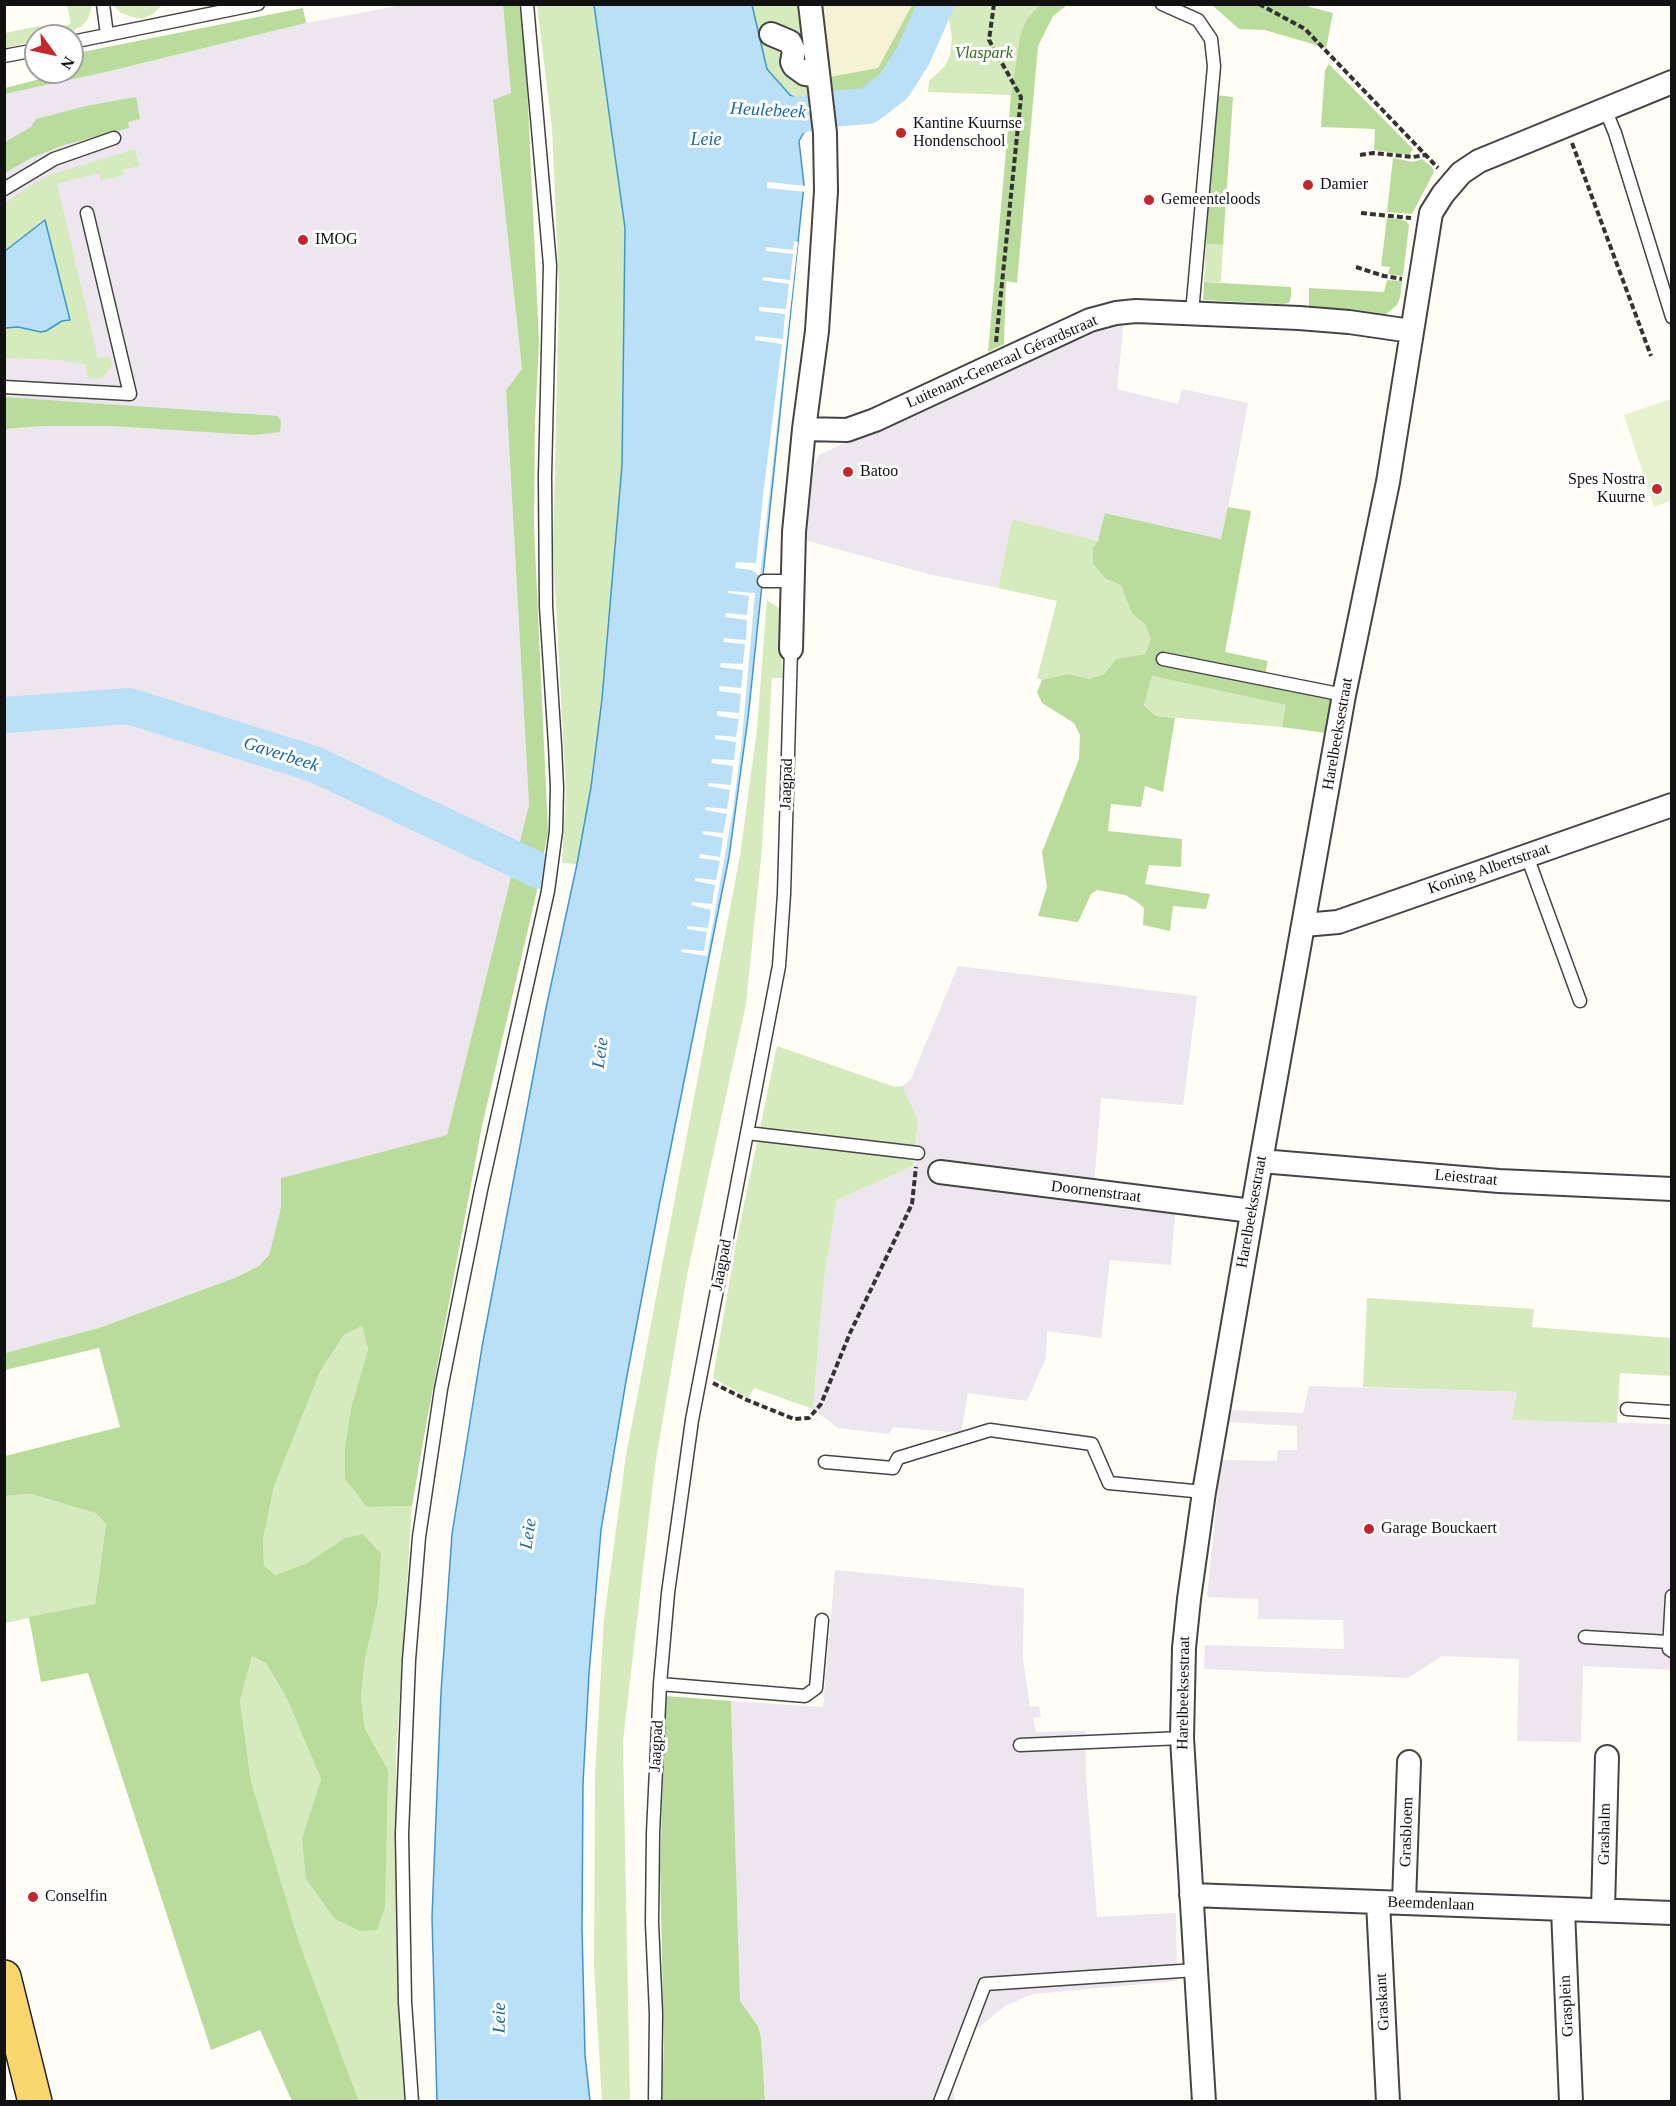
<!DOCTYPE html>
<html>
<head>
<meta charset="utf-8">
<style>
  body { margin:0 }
  #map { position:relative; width:1676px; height:2106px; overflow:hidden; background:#fffdf5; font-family:"Times New Roman",serif }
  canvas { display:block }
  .frame { position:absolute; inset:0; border:6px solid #111; pointer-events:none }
  .north { position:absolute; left:24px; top:24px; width:60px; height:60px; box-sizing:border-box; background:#fff; border:2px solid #a0a0a0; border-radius:50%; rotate:123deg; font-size:16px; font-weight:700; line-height:24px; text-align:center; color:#111 }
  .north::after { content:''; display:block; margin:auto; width:21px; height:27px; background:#c4262e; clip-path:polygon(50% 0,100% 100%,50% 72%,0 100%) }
</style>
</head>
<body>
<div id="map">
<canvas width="1676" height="2106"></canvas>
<div class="frame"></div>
<div class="north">N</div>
</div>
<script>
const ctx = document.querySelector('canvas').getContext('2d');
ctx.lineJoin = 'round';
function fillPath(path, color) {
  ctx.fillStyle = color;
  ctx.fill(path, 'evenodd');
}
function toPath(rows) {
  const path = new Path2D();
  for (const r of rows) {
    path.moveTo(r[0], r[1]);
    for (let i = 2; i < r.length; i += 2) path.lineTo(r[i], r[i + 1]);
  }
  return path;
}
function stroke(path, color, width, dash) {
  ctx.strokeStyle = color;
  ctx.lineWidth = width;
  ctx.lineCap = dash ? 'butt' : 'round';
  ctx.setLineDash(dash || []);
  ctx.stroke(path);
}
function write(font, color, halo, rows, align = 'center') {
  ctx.font = font + ' "Times New Roman",serif';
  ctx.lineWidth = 6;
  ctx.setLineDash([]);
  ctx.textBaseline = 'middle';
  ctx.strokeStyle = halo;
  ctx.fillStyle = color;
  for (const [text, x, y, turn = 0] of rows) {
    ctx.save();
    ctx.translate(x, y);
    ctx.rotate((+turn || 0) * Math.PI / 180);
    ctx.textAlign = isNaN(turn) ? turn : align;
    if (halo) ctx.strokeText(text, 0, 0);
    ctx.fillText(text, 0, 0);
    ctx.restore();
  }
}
const industrial = toPath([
  [403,5,503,5,511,93,493,101,522,369,506,390,529,805,447,1135,281,1178,281,1207,273,1240,269,1255,259,1266,237,1277,99,1328,5,1353,5,94,106,72,306,23],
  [1124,320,1117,389,1178,404,1182,389,1248,403,1222,539,1106,513,1098,541,1012,519,998,588,932,575,801,539,810,474,819,455,1066,340],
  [958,966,1197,996,1183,1105,1101,1098,1094,1185,1236,1203,1234,1221,1175,1214,1171,1265,1110,1260,1101,1338,1047,1331,1046,1358,1027,1401,968,1393,961,1433,893,1427,889,1434,838,1428,813,1409,824,1279,837,1200,913,1166,918,1122,903,1086,911,1079],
  [1309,1386,1518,1392,1513,1420,1671,1424,1671,1670,1583,1666,1581,1742,1517,1741,1519,1659,1442,1656,1408,1678,1204,1669,1205,1645,1344,1649,1343,1620,1258,1619,1258,1599,1207,1597,1221,1460,1277,1461,1278,1450,1297,1450,1297,1426,1227,1422,1229,1410,1303,1413],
  [835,1570,1024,1588,1023,1658,1030,1707,1039,1706,1041,1717,1033,1718,1036,1732,1085,1731,1086,1777,1097,1917,1176,1913,1177,1981,1033,1994,1005,2006,972,2033,953,2088,955,2101,765,2101,761,2038,758,2026,740,2001,731,1701,823,1707]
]);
const farmland = toPath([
  [814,5,912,5,878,68,824,78]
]);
const green = toPath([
  [67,5,92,5,88,19,82,26,62,36,36,36,36,41,5,48,5,33,39,26,41,31,71,24],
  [113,5,162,5,153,14,144,18,136,18,121,13],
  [537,5,594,5,625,228,622,465,602,699,591,787,577,864,562,863,566,791,553,551,559,288,552,128],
  [752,5,802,5,813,103,806,104,790,95,767,69],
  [947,5,1041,5,1026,20,1020,36,1011,95,928,92,929,81,945,66,950,55,952,39],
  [135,149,139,166,123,170,124,175,101,181,99,173,57,184,98,358,109,356,112,365,104,376,97,379,88,378,85,364,60,360,5,358,5,203,34,183,53,174],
  [1206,244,1223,245,1221,282,1204,282],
  [1012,519,1098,541,1093,548,1106,579,1121,585,1132,614,1145,624,1151,639,1145,654,1116,659,1104,674,1087,679,1068,674,1042,680,1037,678,1057,601,998,588],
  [767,600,780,609,783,678,772,678,762,848,746,1004,688,1270,655,1466,623,1741,630,2101,602,2102,594,1967,595,1774,604,1619,626,1455,740,856,757,729],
  [1152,676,1287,705,1282,727,1156,716,1144,704],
  [777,1046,895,1087,903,1086,918,1121,913,1166,837,1200,824,1279,813,1409,754,1388,748,1398,713,1378,735,1248],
  [1367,1298,1534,1309,1532,1327,1671,1338,1671,1376,1620,1373,1617,1423,1512,1420,1517,1392,1363,1387],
  [362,1326,368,1349,352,1404,367,1507,412,1506,396,1755,398,1898,407,2101,359,2101,299,1942,251,1781,240,1701,252,1656,266,1663,287,1699,321,1779,302,1838,388,1770,365,1729,361,1697,365,1658,345,1538,305,1564,275,1575,264,1565,263,1540,274,1486,320,1372,344,1335],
  [31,1494,97,1513,106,1524,95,1604,5,1623,5,1496]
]);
const forest = toPath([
  [503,5,519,5,525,40,539,342,535,423,534,526,548,832,536,895,482,1126,425,1431,412,1506,367,1507,345,1479,345,1448,352,1404,368,1349,362,1326,344,1335,320,1372,274,1486,263,1540,264,1565,275,1575,305,1564,345,1538,363,1534,381,1554,378,1601,365,1658,361,1697,365,1729,388,1770,385,1907,377,1930,360,1931,335,1919,306,1879,302,1838,321,1779,287,1699,266,1663,252,1656,240,1701,251,1781,299,1942,359,2101,292,2101,260,2030,211,2050,88,1673,41,1682,29,1617,95,1604,106,1524,96,1513,31,1494,5,1496,5,1456,120,1427,99,1348,5,1370,5,1353,99,1328,237,1277,259,1266,269,1255,273,1240,281,1207,281,1178,447,1135,529,805,506,390,522,369,493,100,511,93],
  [912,5,921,5,892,76,882,84,863,92,844,96,827,97,824,78,878,68],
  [1040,5,1067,5,1053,16,1038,46,1017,283,1006,281,1004,344,988,352,1011,95,1020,36,1026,20],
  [1212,5,1303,5,1333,13,1326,48,1265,30,1239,29],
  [303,8,306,23,106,72,5,94,5,88,48,77,47,72,72,72,72,54],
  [1329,64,1413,149,1409,155,1374,150,1375,129,1321,127,1325,70],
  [1216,95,1233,97,1223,245,1206,244],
  [136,97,140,119,128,122,129,128,64,145,31,158,5,173,5,142,31,127,36,119,86,106],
  [1393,158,1413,162,1422,159,1432,167,1434,172,1412,214,1387,212],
  [1387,218,1399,219,1406,221,1409,225,1403,276,1388,274,1390,267,1381,266],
  [1387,280,1402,281,1400,298,1397,305,1385,315,1309,308,1309,288,1384,292],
  [1204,282,1291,287,1291,297,1289,303,1283,304,1203,300],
  [5,397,278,416,281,421,280,432,254,435,111,426,42,426,5,429],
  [1228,507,1251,511,1225,652,1268,661,1265,676,1336,688,1326,733,1282,727,1286,705,1152,676,1144,705,1156,716,1175,718,1163,792,1145,786,1141,807,1111,804,1108,831,1182,839,1181,867,1149,865,1145,884,1210,894,1206,909,1173,906,1170,931,1143,925,1144,908,1137,902,1125,895,1097,890,1091,894,1078,922,1038,916,1047,887,1042,852,1079,759,1080,735,1074,723,1042,703,1037,692,1042,680,1068,674,1088,679,1104,674,1116,659,1145,654,1151,639,1145,624,1132,614,1121,585,1106,579,1093,563,1093,548,1098,541,1105,513,1221,539],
  [666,1696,731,1701,740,2001,758,2026,761,2038,765,2101,661,2102,664,2047,660,1867]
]);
const pitch = toPath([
  [1671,399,1671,501,1654,507,1624,415]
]);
const water = toPath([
  [594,5,752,5,767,69,790,95,806,104,807,127,799,141,804,185,748,718,729,857,659,1206,626,1381,601,1530,589,1674,583,1783,582,1928,585,2055,590,2101,437,2102,432,1917,441,1692,452,1534,482,1347,546,1008,577,864,591,787,602,699,622,465,625,228,594,5],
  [45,220,70,320,62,321,46,331,41,332,18,327,5,328,5,251,45,220]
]);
const pier = toPath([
  [767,182,807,186,807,192,767,188],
  [794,241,798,242,760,576,752,570,735,568,736,562,756,563,764,487,782,344,755,340,755,336,783,339,785,314,759,311,759,307,786,309,789,284,762,280,763,277,790,280,793,254,766,251,766,247,793,250],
  [728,591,755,593,742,739,733,810,707,956,681,952,682,949,704,951,707,932,687,929,687,926,708,928,711,910,691,905,692,902,712,904,715,885,695,881,695,878,716,880,720,861,699,858,700,854,720,857,723,838,702,834,703,831,723,833,727,814,705,810,706,807,727,809,730,790,708,786,709,783,731,785,733,766,711,763,712,759,734,760,736,742,715,739,715,735,736,737,739,719,717,716,717,711,739,713,741,694,719,691,719,686,741,688,743,670,720,667,721,663,743,664,745,644,723,642,724,638,746,640,747,620,725,617,726,613,747,615,749,596,728,593]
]);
const river = toPath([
  [757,112,800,115,830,109,868,106,894,86,913,56,936,4],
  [4,715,129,706,314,764,540,871]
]);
const path = toPath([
  [994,4,989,40,1021,97,996,342],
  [1259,4,1305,29,1438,168],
  [1572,143,1651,356],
  [1360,155,1373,153,1413,157,1425,155],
  [1361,213,1411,218],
  [1356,267,1384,276,1402,279],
  [713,1383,747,1400,794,1419,809,1418,821,1404,850,1333,912,1204,916,1167]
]);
const lane = toPath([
  [103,4,107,35],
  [1162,4,1198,20,1211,39,1214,66,1192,313],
  [72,42,258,4],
  [4,56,36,50],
  [1605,109,1615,133,1672,317],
  [4,189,54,159,114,138],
  [4,387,130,394,87,213],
  [764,581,792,581],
  [1163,659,1344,695],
  [1527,856,1580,1001],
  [747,1133,918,1153],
  [1627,1409,1672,1412],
  [825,1462,893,1468,898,1458,990,1430,1092,1444,1109,1483,1204,1492],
  [1672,1596,1669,1649,1672,1651],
  [1585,1637,1669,1642],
  [660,1684,805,1696,816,1688,822,1620],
  [1020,1745,1182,1738],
  [412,2102,405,2002,402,1834,409,1660,419,1537,441,1389,481,1190,548,891,556,831,557,788,555,745,546,606,545,476,550,265,527,4],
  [655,2102,656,2014,652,1923,653,1833,660,1684,668,1593,692,1420,779,966,784,894,791,649],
  [940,2102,985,1984,1196,1970]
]);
const street = toPath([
  [771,34,790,42,794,51,792,62,794,66,805,74,811,75],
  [804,429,847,430,875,420,1090,320,1116,313,1136,311,1299,318,1349,322,1411,331],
  [791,649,794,532,804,429,817,331,826,191,825,133,810,4],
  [1304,925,1338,922,1672,805],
  [1261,1161,1499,1181,1672,1189],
  [940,1172,1252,1211],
  [1191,1895,1672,1913],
  [1378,1902,1388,2102],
  [1404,1902,1409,1762],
  [1563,1910,1571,2102],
  [1603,1910,1607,1757],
  [1204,2102,1182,1738,1184,1648,1189,1599,1204,1492,1261,1161,1344,695,1388,482,1431,213,1443,194,1461,173,1479,161,1672,82]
]);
const primary = toPath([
  [4,1977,35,2102]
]);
const markers = [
  [901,133,6,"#c4262e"],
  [1308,185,6,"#c4262e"],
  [1149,200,6,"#c4262e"],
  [303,240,6,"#c4262e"],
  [848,472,6,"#c4262e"],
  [1657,489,6,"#c4262e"],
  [1369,1529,6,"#c4262e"],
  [33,1897,6,"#c4262e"]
];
const parkNames = [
  ["Vlaspark",984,54]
];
const poiNames = [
  ["Kantine Kuurnse",913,124],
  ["Hondenschool",913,142],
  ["Damier",1320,185],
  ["Gemeenteloods",1161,200],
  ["IMOG",315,240],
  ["Batoo",860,472],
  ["Spes Nostra",1645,480,"right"],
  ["Kuurne",1645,498,"right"],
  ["Garage Bouckaert",1381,1529],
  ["Conselfin",45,1897]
];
const streetNames = [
  ["Luitenant-Generaal Gérardstraat",1002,362,-24],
  ["Harelbeeksestraat",1338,734,-80],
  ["Jaagpad",787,784,-88],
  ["Koning Albertstraat",1489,869,-19],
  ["Leiestraat",1466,1178,5],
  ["Doornenstraat",1096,1192,7],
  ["Harelbeeksestraat",1252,1212,-80],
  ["Jaagpad",722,1265,-79],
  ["Harelbeeksestraat",1184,1693,-89],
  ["Jaagpad",657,1746,-87],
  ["Grasbloem",1407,1832,-88],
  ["Grashalm",1605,1834,-89],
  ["Beemdenlaan",1431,1904,2],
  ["Graskant",1383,2002,-93],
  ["Grasplein",1567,2006,-93]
];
const waterNames = [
  ["Heulebeek",768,111,3],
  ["Leie",706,140],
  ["Gaverbeek",281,755,18],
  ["Leie",601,1053,-82],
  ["Leie",529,1534,-81],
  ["Leie",500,2018,-89]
];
fillPath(industrial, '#eee6ef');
fillPath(farmland, '#f6f3d4');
fillPath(green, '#d5ebbd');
fillPath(forest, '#b9dc9c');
fillPath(pitch, '#e6f2cf');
fillPath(water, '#b9e0f7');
stroke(water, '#3f96cf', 1.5);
fillPath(pier, '#fffdf5');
stroke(river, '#b9e0f7', 36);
stroke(lane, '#444', 15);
stroke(street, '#444', 26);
stroke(primary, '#222', 36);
stroke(path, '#333', 4, [6, 3]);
stroke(lane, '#fff', 12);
stroke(street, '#fff', 22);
stroke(primary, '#f9d66b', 33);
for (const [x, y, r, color] of markers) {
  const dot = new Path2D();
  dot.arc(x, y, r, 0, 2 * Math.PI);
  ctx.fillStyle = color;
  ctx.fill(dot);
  stroke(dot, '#fff', 2);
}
write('italic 16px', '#2f6b1f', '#fff', parkNames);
write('16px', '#111', '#fff', poiNames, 'left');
write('16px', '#111', '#fff', streetNames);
write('italic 18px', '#1768a6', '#fff', waterNames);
</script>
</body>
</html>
